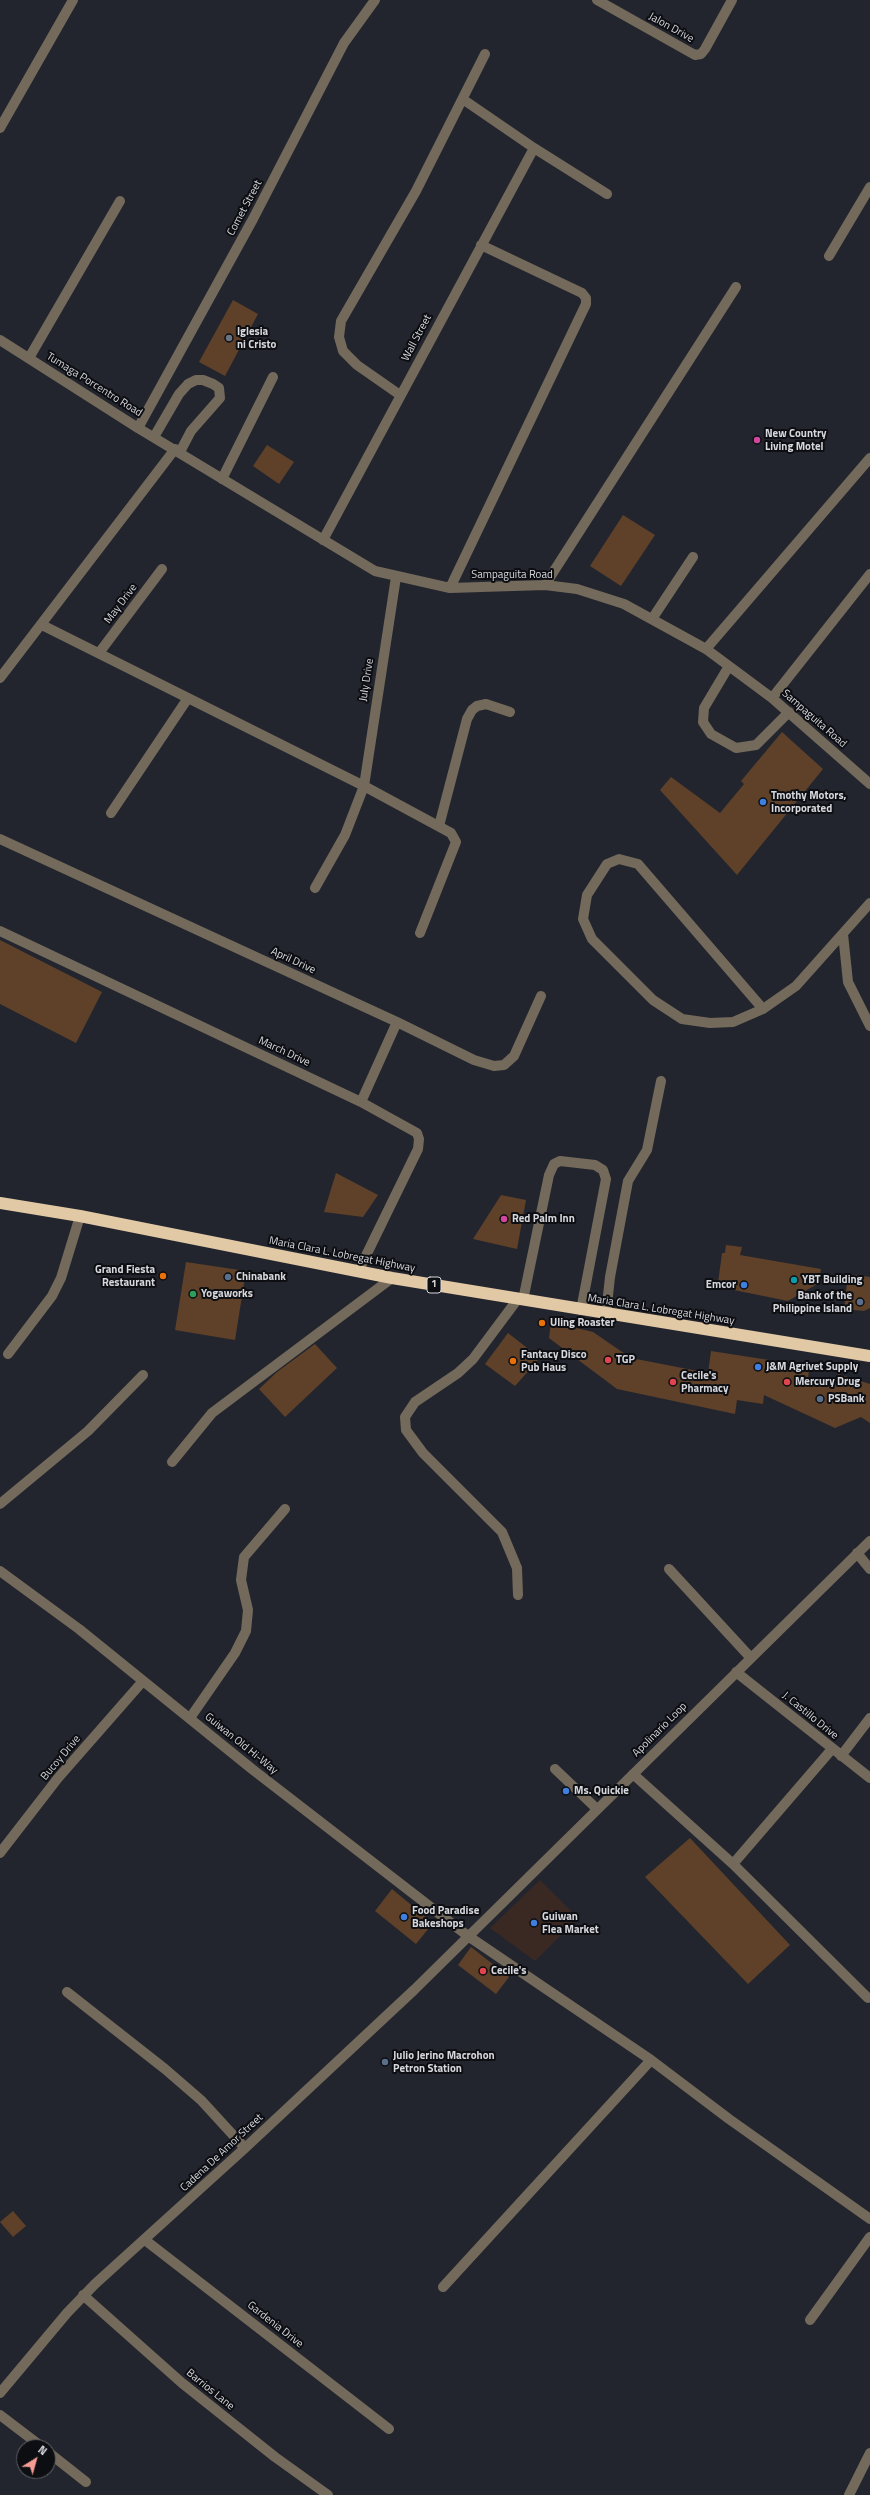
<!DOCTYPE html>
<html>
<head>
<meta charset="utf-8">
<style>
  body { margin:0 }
  #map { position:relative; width:870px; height:2495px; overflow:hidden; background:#23252e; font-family:"Titillium Web",sans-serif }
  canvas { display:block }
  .north { position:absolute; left:16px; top:2439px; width:40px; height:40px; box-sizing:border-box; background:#0d0e12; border:1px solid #5d5f64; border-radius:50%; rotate:37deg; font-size:11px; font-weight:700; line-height:16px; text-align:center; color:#d6d8de }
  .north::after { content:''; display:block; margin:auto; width:14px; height:18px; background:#f59c93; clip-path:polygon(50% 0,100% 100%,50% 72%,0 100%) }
</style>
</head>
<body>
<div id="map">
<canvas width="870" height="2495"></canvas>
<div class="north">N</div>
</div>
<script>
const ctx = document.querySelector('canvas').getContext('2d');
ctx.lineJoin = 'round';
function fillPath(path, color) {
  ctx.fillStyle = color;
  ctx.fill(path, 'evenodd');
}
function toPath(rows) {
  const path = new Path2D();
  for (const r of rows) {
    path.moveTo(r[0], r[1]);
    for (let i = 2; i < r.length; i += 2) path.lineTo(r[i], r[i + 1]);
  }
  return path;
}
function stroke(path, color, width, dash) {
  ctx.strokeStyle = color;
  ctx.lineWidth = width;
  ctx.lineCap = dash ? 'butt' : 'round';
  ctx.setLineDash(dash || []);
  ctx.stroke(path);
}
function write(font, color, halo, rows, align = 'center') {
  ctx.font = font + ' "Titillium Web",sans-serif';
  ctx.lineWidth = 4;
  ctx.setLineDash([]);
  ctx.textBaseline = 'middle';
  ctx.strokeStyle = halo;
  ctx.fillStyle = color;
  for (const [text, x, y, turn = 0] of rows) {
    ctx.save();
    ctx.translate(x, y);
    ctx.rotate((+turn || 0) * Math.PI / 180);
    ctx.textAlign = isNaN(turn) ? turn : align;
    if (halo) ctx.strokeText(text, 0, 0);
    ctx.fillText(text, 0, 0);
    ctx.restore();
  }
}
const commercial = toPath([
  [540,1880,578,1918,535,1961,490,1928]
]);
const building = toPath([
  [233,300,258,314,225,376,199,362],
  [267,445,294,462,279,484,253,466],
  [623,515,655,535,621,586,590,566],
  [782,732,823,769,737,875,660,790,671,777,720,813,744,784,741,781],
  [0,940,102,992,76,1043,0,1004],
  [336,1173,378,1195,363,1217,324,1212],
  [501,1195,526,1200,517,1249,473,1239],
  [726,1245,742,1247,740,1255,821,1269,819,1283,788,1301,724,1288,718,1283,722,1253,725,1253],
  [186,1262,246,1271,235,1340,175,1330],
  [848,1274,870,1277,870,1308,864,1311,844,1309],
  [551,1322,593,1332,631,1358,708,1373,711,1351,769,1360,769,1364,809,1369,808,1380,837,1384,838,1374,870,1384,870,1423,861,1417,835,1428,764,1395,763,1404,737,1400,735,1414,617,1389,549,1338],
  [508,1333,540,1358,515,1386,485,1364],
  [315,1344,337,1368,285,1417,259,1389,277,1372],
  [690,1838,790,1945,748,1984,645,1877],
  [392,1889,433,1923,416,1944,375,1911],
  [471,1947,509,1977,496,1994,458,1965],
  [13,2211,26,2226,13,2237,0,2222]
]);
const minor = toPath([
  [597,0,695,55,701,54,705,49,732,0],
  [464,100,534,148,607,194],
  [0,128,73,0],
  [829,256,870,187],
  [0,340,138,428,375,571,450,588,545,585,577,589,624,604,706,649,772,698,870,784],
  [29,358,120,201],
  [400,395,357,365,343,351,339,337,341,321,416,191,485,54],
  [138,428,253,219,344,43,375,0],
  [154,437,179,394,188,384,196,380,203,380,213,384,219,388,220,398,191,431,180,452],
  [222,479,273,377],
  [323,540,534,148],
  [545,585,736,287],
  [450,588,586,304,586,298,582,293,481,245],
  [652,619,693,557],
  [42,625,364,786,451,833,456,842,420,933],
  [706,649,870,458],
  [99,653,162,569],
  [729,666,704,708,703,722,711,734,736,748,756,745,789,712],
  [0,678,175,449],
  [772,698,870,574],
  [111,813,188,698],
  [439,826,467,719,472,710,477,706,486,704,510,712],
  [0,839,397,1022,474,1060,494,1066,504,1065,514,1056,541,996],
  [315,888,345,835,364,786,396,577],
  [0,931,361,1102,417,1133,419,1139,418,1149,358,1272],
  [843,934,848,982,870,1026],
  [763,1009,638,864,619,859,607,864,587,895,583,919,592,939,653,1000,682,1019,710,1023,733,1022,763,1009,796,986,870,903],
  [361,1102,397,1022],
  [517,1300,473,1359,458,1373,415,1402,405,1417,406,1430,423,1453,502,1532,517,1568,518,1595],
  [523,1300,549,1175,554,1164,560,1161,595,1165,603,1170,606,1179,581,1310],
  [606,1314,610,1277,628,1181,647,1150,661,1081],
  [8,1354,52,1296,61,1278,80,1216],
  [172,1462,212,1413,392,1278],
  [0,1504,88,1431,143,1375],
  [857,1553,870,1569],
  [669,1569,750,1657],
  [0,1571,79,1629,252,1769,468,1936,651,2060,729,2119,870,2219],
  [736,1672,870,1778],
  [190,1718,235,1653,246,1631,248,1610,241,1580,244,1557,285,1509],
  [841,1756,870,1718],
  [555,1769,597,1809],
  [633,1774,733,1864,868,1998],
  [0,1853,58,1778,143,1681],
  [733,1864,832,1749],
  [67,1992,165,2069,202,2101,245,2148],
  [145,2240,389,2429],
  [443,2287,651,2060],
  [83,2295,182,2383,275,2457,328,2495],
  [810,2320,870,2237],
  [0,2393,67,2313,95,2284,245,2148,414,1990,870,1541],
  [0,2415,42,2447],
  [48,2452,86,2482],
  [849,2495,870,2453]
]);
const highway = toPath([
  [0,1203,80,1216,392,1278,870,1356]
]);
const markers = [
  [229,338,4,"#6b7280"],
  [757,440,4,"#d1479c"],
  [763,802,4,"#3f7fe0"],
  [504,1219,4,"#d1479c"],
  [163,1276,4,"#e8710a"],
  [228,1277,4,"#5c6f8a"],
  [794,1280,4,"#0f9aa8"],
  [744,1285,4,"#3f7fe0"],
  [193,1294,4,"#2e9e5b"],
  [860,1302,4,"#5c6f8a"],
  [542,1323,4,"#e8710a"],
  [608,1360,4,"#e0444e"],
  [513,1361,4,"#e8710a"],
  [758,1367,4,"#3f7fe0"],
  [673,1382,4,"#e0444e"],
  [787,1382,4,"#e0444e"],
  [820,1399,4,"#5c6f8a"],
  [566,1791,4,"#3f7fe0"],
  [404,1917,4,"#3f7fe0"],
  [534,1923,4,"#3f7fe0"],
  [483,1971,4,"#e0444e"],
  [385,2062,4,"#5c6f8a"]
];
const shields = [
  [434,1285,14]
];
const shieldNames = [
  ["1",434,1285]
];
const streetNames = [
  ["Jalon Drive",671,28,29],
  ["Comet Street",245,208,-62],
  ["Wall Street",417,338,-62],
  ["Tumaga Porcentro Road",94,385,32],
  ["Sampaguita Road",512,575],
  ["May Drive",121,604,-53],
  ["July Drive",367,680,-81],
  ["Sampaguita Road",814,719,41],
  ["April Drive",293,961,25],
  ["March Drive",284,1052,25],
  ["Maria Clara L. Lobregat Highway",342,1255,11],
  ["Maria Clara L. Lobregat Highway",661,1310,9],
  ["J. Castillo Drive",810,1716,39],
  ["Apolinario Loop",660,1730,-45],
  ["Guiwan Old Hi-Way",241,1744,39],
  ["Bucoy Drive",61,1758,-50],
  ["Cadena De Amor Street",222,2153,-43],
  ["Gardenia Drive",275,2325,38],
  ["Barrios Lane",210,2390,39]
];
const poiNames = [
  ["Iglesia",237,332],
  ["ni Cristo",237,345],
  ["New Country",765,434],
  ["Living Motel",765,447],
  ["Tmothy Motors,",771,796],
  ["Incorporated",771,809],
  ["Red Palm Inn",512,1219],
  ["Grand Fiesta",155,1270,"right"],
  ["Restaurant",155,1283,"right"],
  ["Chinabank",236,1277],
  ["YBT Building",802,1280],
  ["Emcor",736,1285,"right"],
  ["Yogaworks",201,1294],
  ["Bank of the",852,1296,"right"],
  ["Philippine Island",852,1309,"right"],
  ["Uling Roaster",550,1323],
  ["Fantacy Disco",521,1355],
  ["Pub Haus",521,1368],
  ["TGP",616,1360],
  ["J&M Agrivet Supply",766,1367],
  ["Cecile's",681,1376],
  ["Pharmacy",681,1389],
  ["Mercury Drug",795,1382],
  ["PSBank",828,1399],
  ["Ms. Quickie",574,1791],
  ["Food Paradise",412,1911],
  ["Bakeshops",412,1924],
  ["Guiwan",542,1917],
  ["Flea Market",542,1930],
  ["Cecile's",491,1971],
  ["Julio Jerino Macrohon",393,2056],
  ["Petron Station",393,2069]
];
fillPath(commercial, '#3a2822');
fillPath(building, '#5e4128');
stroke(minor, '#736a5b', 10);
stroke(highway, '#e2c9a5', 12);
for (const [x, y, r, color] of markers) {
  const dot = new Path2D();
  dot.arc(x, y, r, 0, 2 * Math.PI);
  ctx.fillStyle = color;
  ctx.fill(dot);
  stroke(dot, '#0d0e12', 1.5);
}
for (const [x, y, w] of shields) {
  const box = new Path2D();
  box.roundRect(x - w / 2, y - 8, w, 16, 3);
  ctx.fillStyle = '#0d0e12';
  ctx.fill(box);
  stroke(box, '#d6d8de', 1);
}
write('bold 10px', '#d6d8de', null, shieldNames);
write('11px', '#d6d8de', '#0d0e12', streetNames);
write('bold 11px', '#d6d8de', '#0d0e12', poiNames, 'left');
</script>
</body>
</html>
